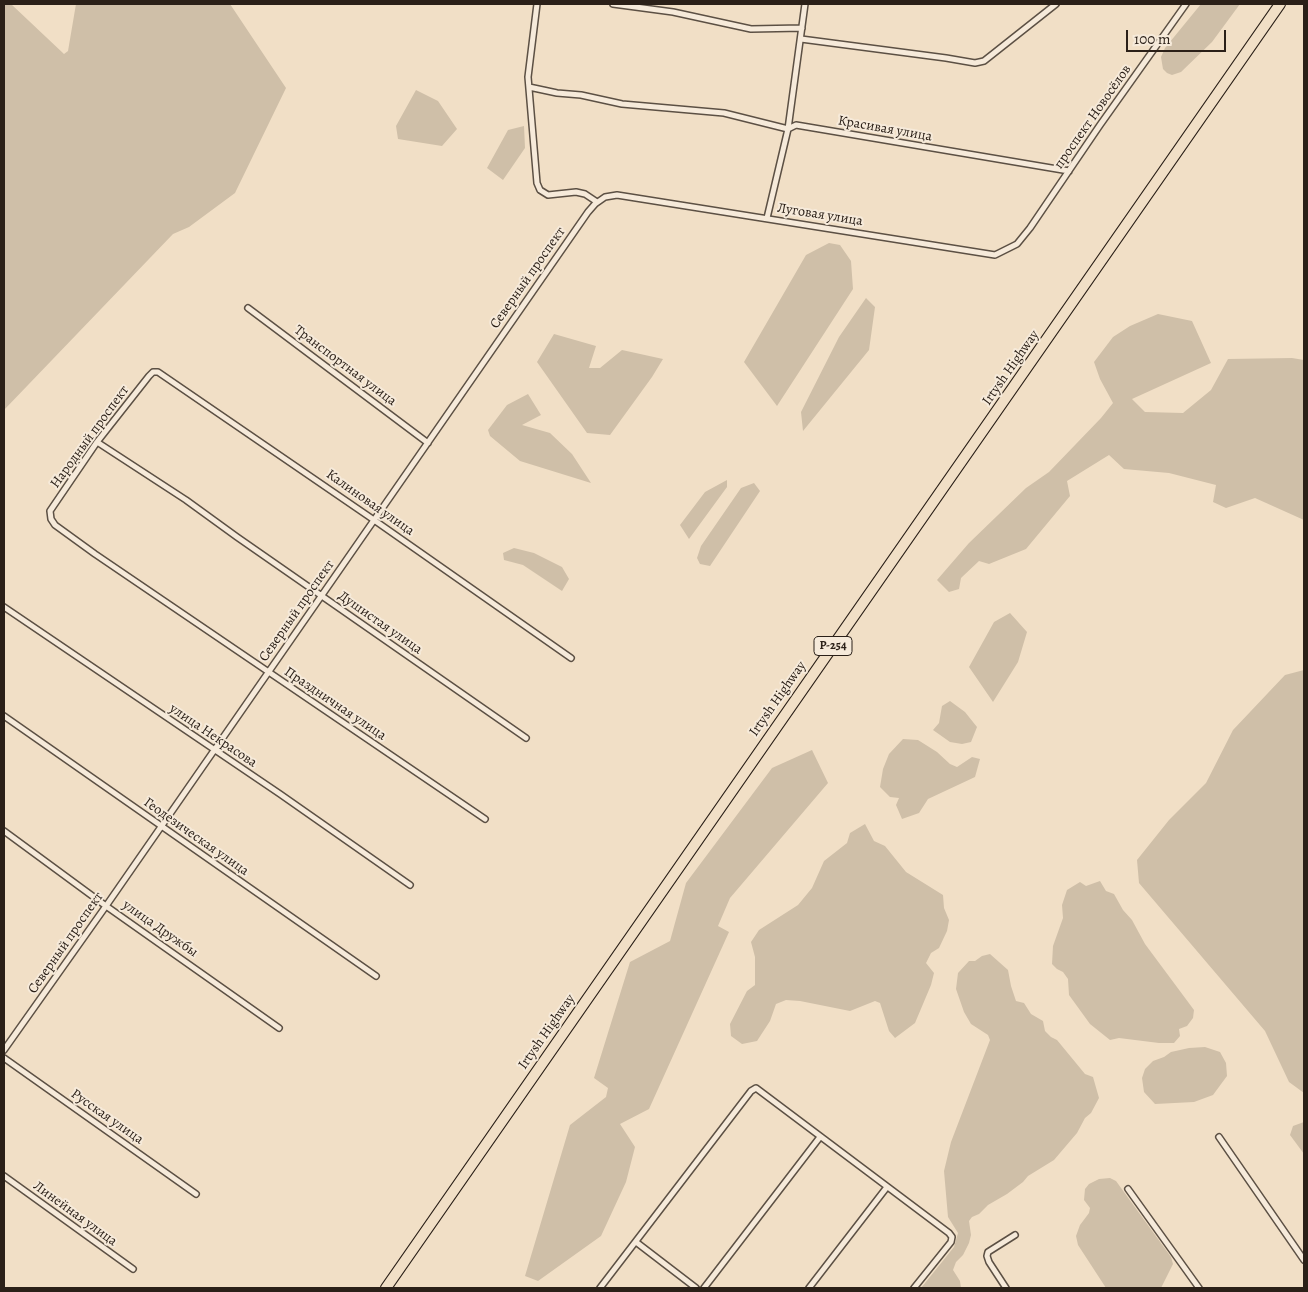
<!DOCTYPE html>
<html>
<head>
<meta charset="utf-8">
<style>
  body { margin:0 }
  #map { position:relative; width:1308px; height:1292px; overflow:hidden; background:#f1dfc6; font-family:Alegreya,serif }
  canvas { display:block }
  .frame { position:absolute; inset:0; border:5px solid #2b2018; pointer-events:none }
  .scale { position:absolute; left:1126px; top:30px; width:100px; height:22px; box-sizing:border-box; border:2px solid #2b2018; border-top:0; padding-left:6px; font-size:15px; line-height:18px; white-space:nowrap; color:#2b2018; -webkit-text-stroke:4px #f6eada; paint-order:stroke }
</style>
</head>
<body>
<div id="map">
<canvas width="1308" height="1292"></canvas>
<div class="frame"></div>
<div class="scale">100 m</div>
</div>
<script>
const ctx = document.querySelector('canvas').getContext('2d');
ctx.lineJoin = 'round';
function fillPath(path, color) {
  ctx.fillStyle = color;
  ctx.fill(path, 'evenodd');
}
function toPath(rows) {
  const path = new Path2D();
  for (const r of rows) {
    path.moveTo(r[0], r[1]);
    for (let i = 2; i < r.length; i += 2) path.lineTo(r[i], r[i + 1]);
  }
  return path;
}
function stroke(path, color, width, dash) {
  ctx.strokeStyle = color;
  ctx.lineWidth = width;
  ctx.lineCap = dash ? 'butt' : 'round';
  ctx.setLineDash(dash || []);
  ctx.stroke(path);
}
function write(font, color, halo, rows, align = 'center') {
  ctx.font = font + ' Alegreya,serif';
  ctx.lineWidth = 4;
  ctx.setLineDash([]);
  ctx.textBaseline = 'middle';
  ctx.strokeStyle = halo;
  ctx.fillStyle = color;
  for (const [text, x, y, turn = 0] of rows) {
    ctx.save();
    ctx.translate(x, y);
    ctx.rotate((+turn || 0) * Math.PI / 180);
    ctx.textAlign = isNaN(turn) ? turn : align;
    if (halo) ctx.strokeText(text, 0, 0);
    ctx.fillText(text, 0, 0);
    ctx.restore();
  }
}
const green = toPath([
  [4,4,11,4,64,54,68,51,76,4,230,4,286,88,235,193,189,227,173,234,4,410],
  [1201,4,1240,4,1212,42,1181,72,1172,75,1167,73,1163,69,1161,57,1165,48],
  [416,90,438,101,457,129,442,146,398,139,396,126],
  [524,126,525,148,503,180,487,168,508,130],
  [829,243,840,245,851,261,853,289,777,406,744,362,806,255],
  [866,298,875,307,869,350,803,431,801,412,839,337],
  [1158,314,1192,321,1211,363,1132,399,1145,412,1183,413,1211,390,1228,359,1292,358,1304,360,1304,520,1255,498,1226,508,1213,502,1216,485,1169,473,1124,469,1109,455,1067,481,1070,496,1026,549,989,564,979,561,961,578,959,589,949,592,937,580,969,543,1026,488,1049,472,1101,418,1113,403,1100,379,1094,362,1113,337,1130,326],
  [554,334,596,346,589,368,600,368,622,350,663,359,652,377,610,435,587,433,537,362],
  [528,394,541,415,522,425,550,433,572,454,591,483,520,461,490,436,488,430,507,405],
  [727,480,727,487,689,539,680,525,705,492],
  [754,483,760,491,710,566,700,564,697,558,701,546,741,488],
  [514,548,534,553,562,567,569,579,562,591,523,565,504,560,503,553],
  [1010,613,1027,632,1018,662,993,702,969,667,994,622],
  [1304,670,1304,1093,1289,1082,1265,1031,1139,883,1137,860,1169,820,1206,783,1233,730,1285,675],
  [950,701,965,712,977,727,971,742,962,744,950,742,933,730,939,723,942,706],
  [903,739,918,740,937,752,950,764,957,767,972,757,980,759,975,777,928,799,919,813,902,819,896,805,899,798,890,797,880,787,883,769,889,754],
  [812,750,828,783,730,898,718,926,729,932,649,1109,620,1124,635,1147,626,1182,601,1236,538,1281,525,1276,570,1125,606,1097,608,1088,594,1078,630,962,670,941,686,883,772,768],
  [865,824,874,841,885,846,906,872,943,895,944,908,949,920,947,931,939,948,931,953,926,963,934,973,931,985,915,1023,895,1038,889,1031,880,1003,875,1001,850,1011,800,1001,786,1000,776,1004,770,1021,757,1041,742,1044,731,1036,730,1024,747,991,755,985,755,957,751,942,759,930,798,905,812,888,824,861,847,843,850,833],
  [1100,881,1106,891,1114,894,1123,910,1132,920,1145,944,1194,1010,1193,1018,1187,1026,1179,1029,1180,1036,1174,1043,1159,1043,1119,1038,1110,1040,1090,1024,1069,995,1068,979,1063,972,1057,969,1052,964,1053,946,1063,918,1062,905,1067,890,1080,882,1086,886],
  [990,954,1008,970,1011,986,1016,1001,1024,1003,1031,1014,1043,1021,1045,1031,1051,1037,1057,1040,1085,1074,1093,1077,1099,1098,1091,1113,1085,1118,1077,1133,1054,1160,1028,1176,1023,1182,1007,1194,988,1205,979,1214,972,1217,969,1221,971,1235,969,1243,963,1255,956,1262,953,1270,960,1281,961,1288,921,1288,954,1247,958,1233,948,1217,944,1171,951,1142,990,1040,988,1035,971,1024,964,1012,956,989,958,973,969,961,975,961,982,956],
  [1205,1047,1220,1052,1226,1063,1227,1076,1213,1095,1194,1102,1155,1104,1144,1092,1142,1078,1145,1069,1153,1061,1164,1057,1171,1052,1189,1048],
  [1304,1122,1304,1154,1290,1135,1293,1126],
  [1110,1178,1116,1181,1171,1257,1173,1264,1161,1288,1106,1288,1078,1245,1076,1236,1080,1225,1089,1213,1090,1208,1084,1200,1085,1189,1089,1184,1099,1179]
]);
const street = toPath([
  [537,4,528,77,537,183,540,190,548,195,576,192,585,194,597,202],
  [613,4,673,12,751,29,802,28],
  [801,39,946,58,975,63,984,61,1056,4],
  [529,87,557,93,581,95,622,104,724,113,788,129,805,4],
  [767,218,788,129,796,125,1069,171],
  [248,308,428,443],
  [97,442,186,500,237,537,526,738],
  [4,607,280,794,410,885],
  [4,716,376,976],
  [485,819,95,554,55,525,51,519,50,511,97,442,149,376,153,372,158,372,374,520,571,658],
  [4,831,106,906,279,1028],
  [4,1050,106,906,588,212,595,204,605,197,617,195,995,255,1017,244,1030,228,1100,125,1186,4],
  [4,1058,196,1194],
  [1219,1137,1304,1260],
  [4,1176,133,1269],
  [1128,1189,1199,1288],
  [636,1242,696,1288],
  [600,1288,751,1091,756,1088,949,1233,952,1237,951,1242,914,1288],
  [704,1288,820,1137],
  [809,1288,887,1187],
  [1006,1288,989,1262,987,1256,988,1252,1015,1235]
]);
const highway = toPath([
  [386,1288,1280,4]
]);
const shields = [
  [833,646,38]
];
const shieldNames = [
  ["Р-254",833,646]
];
const streetNames = [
  ["проспект Новосёлов",1093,117,-55],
  ["Красивая улица",885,129,10],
  ["Луговая улица",820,215,9],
  ["Северный проспект",528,278,-55],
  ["Транспортная улица",345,366,37],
  ["Irtysh Highway",1011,368,-55],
  ["Народный проспект",90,437,-54],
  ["Калиновая улица",370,503,35],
  ["Северный проспект",297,611,-55],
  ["Душистая улица",380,623,35],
  ["Irtysh Highway",778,699,-55],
  ["Праздничная улица",335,704,34],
  ["улица Некрасова",213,736,34],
  ["Геодезическая улица",196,837,35],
  ["улица Дружбы",160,929,35],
  ["Северный проспект",66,943,-55],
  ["Irtysh Highway",547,1032,-55],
  ["Русская улица",107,1117,35],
  ["Линейная улица",75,1214,36]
];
fillPath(green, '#cfbfa8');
stroke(street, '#5c5044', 8);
stroke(highway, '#2b2018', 12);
stroke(street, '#f6eada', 5);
stroke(highway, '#f1dfc6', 10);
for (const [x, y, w] of shields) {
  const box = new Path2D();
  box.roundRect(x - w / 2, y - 9.5, w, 19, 4);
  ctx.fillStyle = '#f6eada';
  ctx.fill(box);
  stroke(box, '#2b2018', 1);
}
write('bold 12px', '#2b2018', null, shieldNames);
write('14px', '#2b2018', '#f6eada', streetNames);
</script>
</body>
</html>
